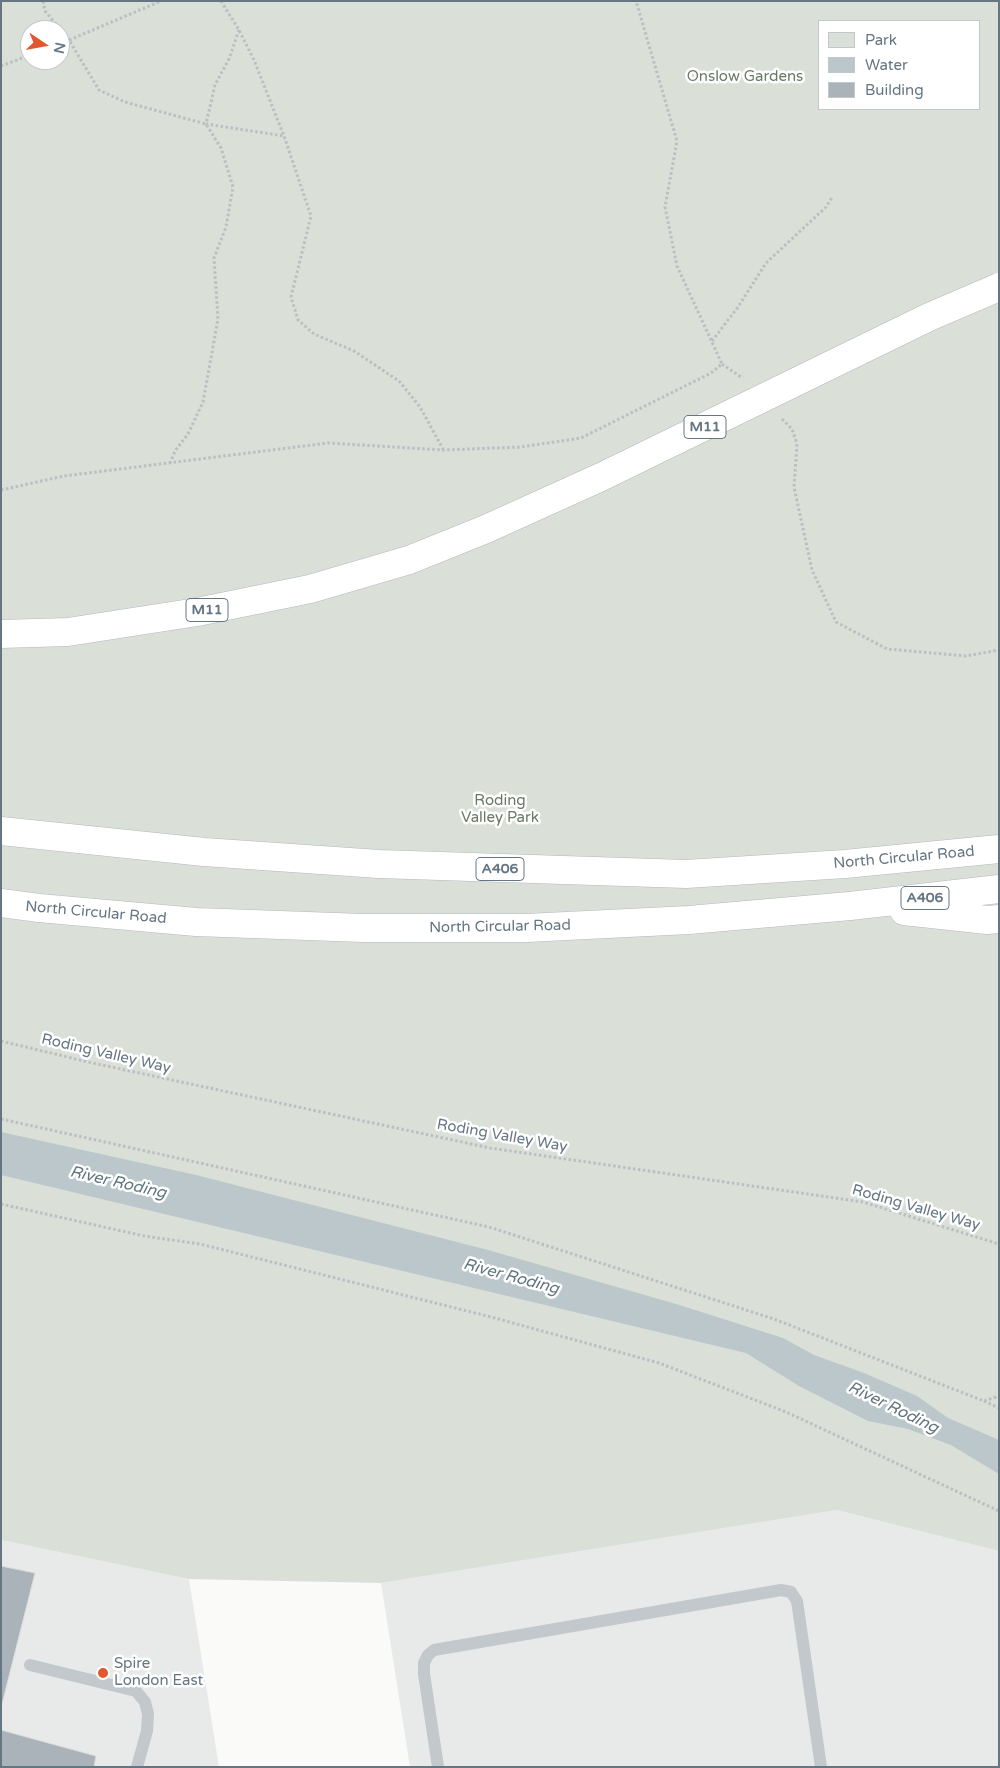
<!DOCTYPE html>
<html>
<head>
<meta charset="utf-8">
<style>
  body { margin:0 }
  #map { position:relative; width:1000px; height:1768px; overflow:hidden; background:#fafaf8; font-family:"Varela Round",sans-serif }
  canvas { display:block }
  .frame { position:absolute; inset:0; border:2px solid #657683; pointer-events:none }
  .legend { position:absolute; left:818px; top:20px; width:162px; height:90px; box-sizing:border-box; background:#fff; border:1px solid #c1c8cd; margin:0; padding:6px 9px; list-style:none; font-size:15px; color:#657683 }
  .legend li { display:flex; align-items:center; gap:10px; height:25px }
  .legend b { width:25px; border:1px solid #c1c8cd }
  .north { position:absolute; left:20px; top:20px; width:50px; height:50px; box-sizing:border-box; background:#fff; border:1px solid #c1c8cd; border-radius:50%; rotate:102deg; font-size:14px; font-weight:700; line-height:20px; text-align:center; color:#657683 }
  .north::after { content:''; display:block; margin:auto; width:18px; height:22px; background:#e4572e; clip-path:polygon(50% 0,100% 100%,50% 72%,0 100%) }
</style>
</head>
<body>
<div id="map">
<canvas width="1000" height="1768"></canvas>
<div class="frame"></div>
<ul class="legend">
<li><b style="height:14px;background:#dadfd7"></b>Park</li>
<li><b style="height:14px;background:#bbc7cb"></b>Water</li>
<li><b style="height:14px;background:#aab3b9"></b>Building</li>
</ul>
<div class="north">N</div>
</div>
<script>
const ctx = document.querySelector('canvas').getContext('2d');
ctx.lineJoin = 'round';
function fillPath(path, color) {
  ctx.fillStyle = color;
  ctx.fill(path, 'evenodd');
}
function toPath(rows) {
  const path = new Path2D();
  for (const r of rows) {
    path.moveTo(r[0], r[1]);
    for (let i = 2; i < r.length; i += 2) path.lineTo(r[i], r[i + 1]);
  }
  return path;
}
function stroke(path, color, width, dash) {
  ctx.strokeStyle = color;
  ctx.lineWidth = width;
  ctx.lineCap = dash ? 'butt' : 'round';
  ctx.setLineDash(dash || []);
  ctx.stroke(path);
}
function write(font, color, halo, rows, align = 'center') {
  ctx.font = font + ' "Varela Round",sans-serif';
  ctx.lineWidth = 5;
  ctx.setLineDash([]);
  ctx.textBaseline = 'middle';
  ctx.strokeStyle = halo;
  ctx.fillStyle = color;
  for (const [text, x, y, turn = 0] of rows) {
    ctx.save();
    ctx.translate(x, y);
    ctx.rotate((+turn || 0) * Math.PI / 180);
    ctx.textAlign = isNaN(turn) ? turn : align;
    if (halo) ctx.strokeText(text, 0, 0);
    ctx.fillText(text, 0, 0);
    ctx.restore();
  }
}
const built = toPath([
  [837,1510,999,1551,999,1767,410,1767,381,1583],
  [1,1540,189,1579,219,1767,1,1767]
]);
const green = toPath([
  [1,1,999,1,999,1551,837,1510,381,1583,189,1579,1,1540],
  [819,21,979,21,979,109,819,109],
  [30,30,60,30,60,60,30,60]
]);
const water = toPath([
  [1,1132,196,1175,488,1250,676,1304,783,1338,814,1355,864,1373,917,1396,948,1418,999,1440,999,1474,951,1445,908,1429,868,1421,799,1386,746,1353,1,1175]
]);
const building = toPath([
  [1,1566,35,1573,1,1708,1,1566],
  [1,1730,96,1756,94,1767,1,1767,1,1730]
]);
const path = toPath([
  [43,1,45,11,69,40,99,90,125,102,206,124,221,148,233,187,226,227,214,258,218,319,203,402,188,434,175,451,170,463],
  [221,1,239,30,254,60,284,136,311,216,291,297,298,320,314,334,354,351,399,381,420,407,443,449],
  [239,30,229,59,215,85,206,124,284,136],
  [60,44,161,1],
  [1,66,30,55],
  [712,341,738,307,766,263,826,207,833,196],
  [722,364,741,377,743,376],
  [782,419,792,429,797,444,794,487,812,570,836,622,887,649,966,656,999,650],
  [1,490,64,476,328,443,443,450,521,447,581,438,711,373,722,364,677,266,665,207,677,141,636,1],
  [1,1041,88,1062,490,1148,863,1202,999,1244],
  [1,1119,489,1227,774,1319,984,1401,999,1396],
  [1,1204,144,1236,200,1244,491,1317,659,1363,786,1412,999,1511],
  [984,1401,999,1408]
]);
const lane = toPath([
  [30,1665,136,1691,145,1702,148,1714,147,1731,137,1767],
  [438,1767,424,1674,424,1663,428,1655,434,1650,781,1590,791,1592,797,1601,821,1767]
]);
const highway = toPath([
  [1,634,68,632,197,612,310,589,409,560],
  [1,831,204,852,379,864,686,874,845,864,999,849],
  [1,903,39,908,196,922,363,928,526,928,689,920,850,906,999,889],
  [904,911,987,920,999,919]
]);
const highwayBridge = toPath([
  [409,560,486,529,601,477,929,317,999,287]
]);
const markers = [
  [103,1673,6,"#e4572e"]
];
const shields = [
  [705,427,42],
  [207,610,42],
  [500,869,48],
  [925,898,48]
];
const shieldNames = [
  ["M11",705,427],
  ["M11",207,610],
  ["A406",500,869],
  ["A406",925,898]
];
const parkNames = [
  ["Onslow Gardens",745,77],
  ["Roding",500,801],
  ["Valley Park",500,818]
];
const streetNames = [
  ["North Circular Road",904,858,-5],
  ["North Circular Road",96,913,5],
  ["North Circular Road",500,927,-1],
  ["Roding Valley Way",106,1054,13],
  ["Roding Valley Way",502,1136,10],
  ["Roding Valley Way",916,1208,16]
];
const poiNames = [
  ["Spire",114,1664],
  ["London East",114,1681]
];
const waterNames = [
  ["River Roding",118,1183,13],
  ["River Roding",511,1277,15],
  ["River Roding",893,1408,26]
];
fillPath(built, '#e8e9e9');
fillPath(green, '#dadfd7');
fillPath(water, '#bbc7cb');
fillPath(building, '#aab3b9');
stroke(building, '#dcdcda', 1);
stroke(highway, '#b4b9bd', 29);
stroke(path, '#bbbfc2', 3, [2.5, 2.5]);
stroke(lane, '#c3c8cc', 12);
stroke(highway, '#fff', 28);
stroke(highwayBridge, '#b4b9bd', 29, []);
stroke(highwayBridge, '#fff', 28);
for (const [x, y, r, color] of markers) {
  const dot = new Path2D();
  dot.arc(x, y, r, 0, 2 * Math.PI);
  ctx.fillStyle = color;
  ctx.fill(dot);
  stroke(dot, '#fff', 2);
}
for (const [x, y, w] of shields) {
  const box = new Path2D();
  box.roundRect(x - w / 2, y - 11.5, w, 23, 4);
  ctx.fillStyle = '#fff';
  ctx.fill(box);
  stroke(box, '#657683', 1);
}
write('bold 14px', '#657683', null, shieldNames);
write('15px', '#687a64', '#fff', parkNames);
write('15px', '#657683', '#fff', streetNames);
write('15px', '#657683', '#fff', poiNames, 'left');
write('italic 16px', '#60757c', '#fff', waterNames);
</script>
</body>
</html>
